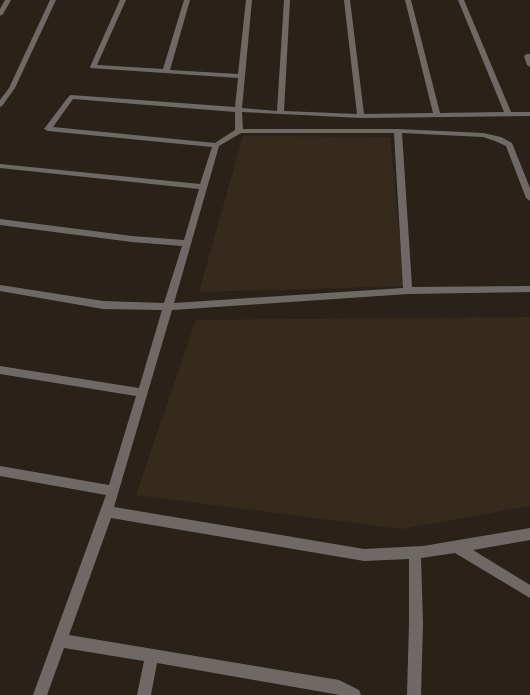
<!DOCTYPE html>
<html>
<head>
<meta charset="utf-8">
<style>
  body { margin:0 }
  canvas { display:block; background:#2a2219 }
</style>
</head>
<body>
<canvas width="530" height="695"></canvas>
<script>
const ctx = document.querySelector('canvas').getContext('2d');
ctx.lineJoin = 'round';
function fillPath(path, color) {
  ctx.fillStyle = color;
  ctx.fill(path, 'evenodd');
}
function toPath(rows) {
  const path = new Path2D();
  for (const r of rows) {
    path.moveTo(r[0], r[1]);
    for (let i = 2; i < r.length; i += 2) path.lineTo(r[i], r[i + 1]);
  }
  return path;
}
const built = toPath([
  [243,136,390,137,404,286,199,292],
  [530,317,530,506,402,529,136,495,196,320]
]);
const street = toPath([
  [5,0,11,0,3,14,0,16,0,9,5,0],
  [50,0,56,0,15,88,2,106,0,107,0,100,9,88,50,0],
  [120,0,126,0,97,65,163,69,184,0,190,0,170,70,238,74,246,0,252,0,242,108,277,111,284,0,290,0,284,111,357,114,344,0,350,0,364,114,433,113,405,0,411,0,440,113,504,112,458,0,464,0,511,112,530,112,530,116,361,118,242,112,243,129,398,129,483,133,501,137,512,143,530,188,530,201,526,198,506,146,495,141,483,137,402,133,412,287,530,286,530,292,408,294,172,310,114,507,364,549,423,546,530,528,530,540,473,550,530,585,530,598,455,553,421,558,423,623,421,695,407,695,409,623,409,559,364,561,111,518,69,635,339,680,359,690,361,695,340,695,157,663,151,695,137,695,144,661,64,648,47,695,33,695,106,495,0,476,0,466,109,485,136,396,0,374,0,366,139,388,162,310,103,309,0,291,0,285,103,301,164,303,182,246,132,242,0,225,0,219,132,236,184,240,199,189,0,168,0,164,200,184,212,147,48,131,44,129,69,96,71,95,235,107,238,78,91,68,90,67,120,0],
  [73,99,235,112,235,130,215,143,53,127,73,99],
  [241,133,394,133,403,288,174,303,219,146,241,133],
  [527,54,530,54,530,67,527,65,524,56,527,54]
]);
fillPath(built, '#362a1c');
fillPath(street, '#6f6966');
</script>
</body>
</html>
